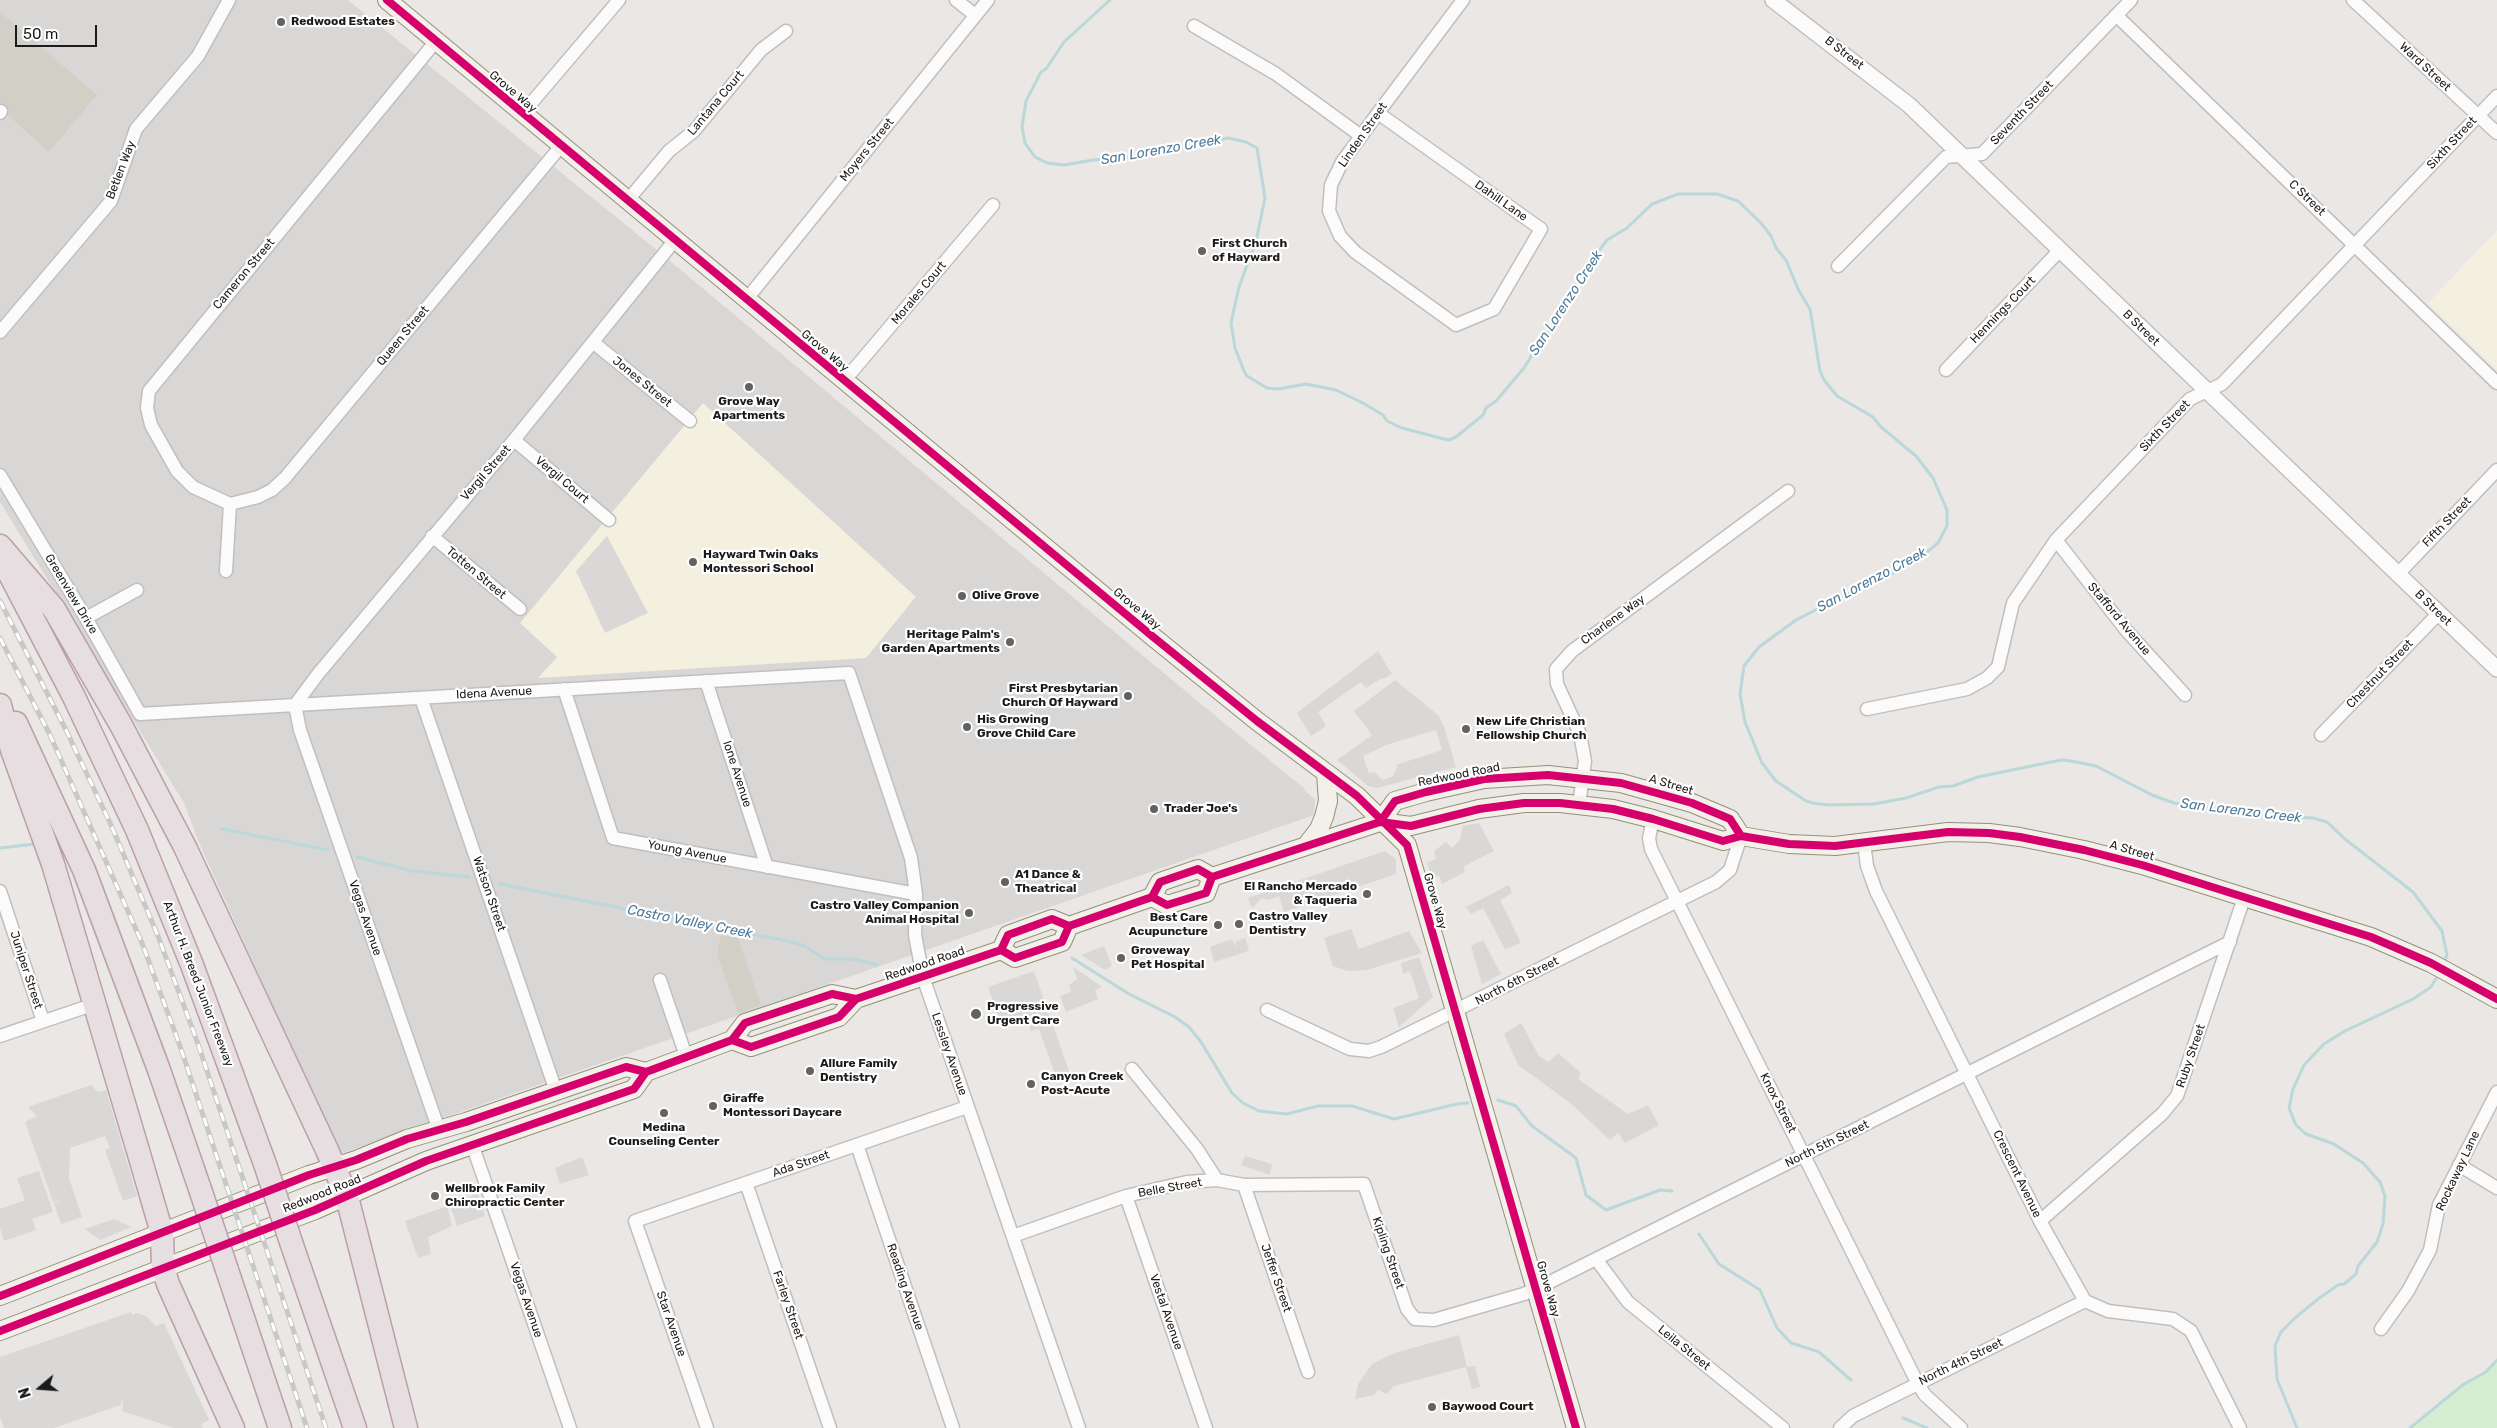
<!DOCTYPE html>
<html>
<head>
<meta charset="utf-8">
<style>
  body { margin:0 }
  #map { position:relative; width:2497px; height:1428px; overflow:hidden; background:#eae7e4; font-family:Rubik,sans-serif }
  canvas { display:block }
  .north { position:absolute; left:15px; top:1363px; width:50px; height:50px; -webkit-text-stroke:4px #fff; paint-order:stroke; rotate:252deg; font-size:14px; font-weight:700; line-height:20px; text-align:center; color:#1b1b1b }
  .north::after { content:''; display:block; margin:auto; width:18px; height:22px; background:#1b1b1b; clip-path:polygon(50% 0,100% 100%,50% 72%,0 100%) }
  .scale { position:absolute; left:15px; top:25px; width:82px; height:22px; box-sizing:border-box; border:2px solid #1b1b1b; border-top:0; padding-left:6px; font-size:15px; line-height:18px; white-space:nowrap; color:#1b1b1b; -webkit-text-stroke:4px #fff; paint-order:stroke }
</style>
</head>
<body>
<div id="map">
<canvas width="2497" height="1428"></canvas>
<div class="north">N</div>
<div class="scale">50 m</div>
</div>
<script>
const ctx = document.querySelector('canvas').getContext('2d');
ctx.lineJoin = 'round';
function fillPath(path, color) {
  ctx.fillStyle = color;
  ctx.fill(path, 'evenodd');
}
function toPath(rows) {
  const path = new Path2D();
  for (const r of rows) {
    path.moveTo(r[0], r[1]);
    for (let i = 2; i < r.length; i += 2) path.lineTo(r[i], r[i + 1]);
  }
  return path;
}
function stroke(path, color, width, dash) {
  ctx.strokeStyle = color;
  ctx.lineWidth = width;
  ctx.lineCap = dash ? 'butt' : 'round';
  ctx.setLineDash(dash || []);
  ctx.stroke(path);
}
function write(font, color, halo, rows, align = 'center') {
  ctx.font = font + ' Rubik,sans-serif';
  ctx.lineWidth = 4.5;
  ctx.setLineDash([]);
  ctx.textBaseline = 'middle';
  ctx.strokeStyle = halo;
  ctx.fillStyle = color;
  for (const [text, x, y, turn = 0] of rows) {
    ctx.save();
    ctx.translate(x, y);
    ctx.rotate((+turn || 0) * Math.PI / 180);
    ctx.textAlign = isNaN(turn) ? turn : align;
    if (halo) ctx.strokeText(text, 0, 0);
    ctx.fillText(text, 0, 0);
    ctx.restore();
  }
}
const residential = toPath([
  [0,0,348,0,658,251,1315,799,1314,815,340,1154,200,845,184,803,0,502]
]);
const education = toPath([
  [2497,230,2497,370,2428,303],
  [703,403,916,597,866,658,538,678,557,657,520,623]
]);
const construction = toPath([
  [0,12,97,95,49,152,0,108],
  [721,935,738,938,761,1005,738,1013,717,954]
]);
const park = toPath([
  [2497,1360,2497,1428,2410,1428,2464,1384,2486,1372]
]);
const parking = toPath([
  [111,0,120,0,80,49,74,45],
  [321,0,335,0,354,16,326,50,298,28],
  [755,341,766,351,770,348,783,359,781,362,793,371,777,389,740,359],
  [814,384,824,393,822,402,791,437,776,426,805,388],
  [865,441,873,449,855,473,845,464],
  [607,536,648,613,605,633,576,571],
  [973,548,979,557,912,640,895,623,940,566,949,577],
  [1014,550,1035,567,953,665,959,670,941,688,923,674,921,667],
  [1378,651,1392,674,1383,679,1382,678,1366,688,1361,682,1318,712,1326,726,1311,736,1297,713],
  [1395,680,1438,715,1444,727,1456,767,1377,788,1368,786,1337,760,1372,735,1354,711],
  [1436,730,1442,750,1396,765,1397,768,1393,776,1383,780,1374,772,1369,773,1363,756,1386,745],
  [1181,688,1305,789,1283,825,1139,875,1133,857,1169,844,1166,833,1205,819,1187,767,1154,779,1152,769,1139,757,1162,726,1160,723,1173,707,1168,703],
  [214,732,239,805,260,799,264,812,228,823,200,737],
  [1073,749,1076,755,1084,751,1091,763,1133,877,1006,921,998,898,1087,868,1078,838,1054,844,1051,835,985,858,975,829,986,824,982,814,989,809,986,800,1010,791,1005,777,1006,771],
  [1479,823,1494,851,1463,867,1465,872,1442,884,1439,876,1432,878,1427,863,1436,859,1434,851,1446,842,1452,848,1460,840,1463,826],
  [1385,851,1396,859,1396,874,1284,912,1279,896,1269,900,1262,898,1252,908,1248,898],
  [1509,885,1512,893,1500,900,1521,943,1505,949,1483,908,1471,914,1466,907],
  [1351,929,1359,949,1409,931,1422,953,1367,970,1348,971,1333,966,1324,938],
  [1245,938,1249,951,1214,962,1210,947,1232,939,1236,948,1235,942],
  [1483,940,1501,974,1482,984,1471,946],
  [1104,946,1112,966,1105,970,1081,955],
  [1419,957,1433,997,1399,1027,1393,1008,1419,998,1410,971,1403,974,1401,963],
  [1073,967,1102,987,1095,990,1098,999,1066,1012,1060,996,1071,992,1069,985,1077,979],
  [1034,971,1070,1074,1057,1080,1039,1029,1031,1031,1025,1016,1001,1025,988,987],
  [514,1012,522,1038,497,1048,494,1040,480,1045,482,1053,477,1056,469,1029],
  [1521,1023,1539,1056,1549,1062,1558,1053,1581,1073,1578,1079,1628,1114,1648,1105,1659,1125,1625,1143,1618,1133,1610,1140,1569,1102,1518,1065,1504,1034],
  [397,1055,404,1082,363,1097,353,1069],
  [91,1085,98,1092,106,1090,137,1196,123,1201,105,1150,110,1148,105,1136,70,1148,69,1178,82,1217,61,1224,54,1203,62,1199,53,1202,25,1122,37,1116,28,1107],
  [1245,1156,1272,1164,1270,1175,1241,1165],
  [582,1157,589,1175,560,1184,555,1168],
  [39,1171,53,1212,32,1219,36,1230,4,1241,0,1228,0,1209,25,1200,17,1178],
  [478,1193,485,1216,457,1226,450,1205],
  [447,1206,452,1226,428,1237,431,1254,418,1258,405,1221],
  [114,1219,131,1227,100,1240,85,1229],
  [131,1312,132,1315,138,1313,146,1316,156,1326,164,1323,209,1420,201,1424,203,1428,174,1428,122,1411,123,1405,121,1397,121,1405,54,1428,4,1428,0,1417,0,1357],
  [1459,1335,1467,1367,1475,1366,1480,1387,1472,1389,1466,1367,1394,1386,1387,1394,1378,1390,1374,1395,1355,1399,1358,1384,1372,1364,1395,1353]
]);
const stream = toPath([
  [1110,0,1064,42,1046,69,1041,72,1026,101,1022,127,1025,143,1035,157,1047,163,1064,165,1093,160,1125,158,1228,138,1246,142,1257,148,1265,198,1256,241,1239,287,1231,323,1235,348,1244,371,1247,376,1267,388,1278,389,1306,384,1336,390,1363,403,1383,415,1387,421,1402,428,1440,438,1449,440,1456,437,1483,415,1486,408,1496,401,1524,368,1535,350,1563,311,1586,267,1607,240,1627,228,1652,204,1678,194,1717,194,1738,201,1761,223,1771,236,1776,248,1786,260,1799,291,1810,309,1820,371,1824,380,1837,396,1873,417,1881,427,1916,456,1933,478,1947,510,1947,526,1938,543,1922,556,1891,574,1855,590,1796,620,1759,647,1744,666,1740,694,1745,722,1762,763,1776,781,1806,801,1813,803,1828,805,1874,804,1906,798,1939,787,1953,786,1978,777,2061,760,2071,761,2096,766,2152,795,2174,803,2269,816,2313,818,2327,822,2345,839,2413,892,2442,931,2447,955,2444,963],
  [222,829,328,850],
  [0,848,35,844],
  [357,857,412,871,469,877],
  [500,884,792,942,804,946,825,959,854,959,877,965],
  [1072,958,1129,994,1175,1017,1189,1027,1201,1042,1232,1093,1243,1103,1259,1111,1287,1114,1318,1106,1352,1106,1394,1119,1457,1104,1468,1103],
  [1498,1100,1516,1106,1532,1126,1576,1158,1586,1195,1606,1210,1660,1190,1672,1191],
  [1699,1234,1719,1264,1760,1290,1777,1328,1791,1343,1819,1352,1851,1380],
  [1903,1418,1927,1428],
  [2297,1428,2277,1379,2275,1346,2281,1332,2295,1318,2318,1299,2338,1285,2344,1284,2356,1274,2358,1266,2377,1242,2383,1224,2385,1196,2380,1182,2363,1163,2334,1144,2306,1134,2296,1125,2289,1108,2293,1089,2304,1065,2324,1044,2345,1031,2413,999,2431,987,2439,973],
  [2410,1428,2464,1384,2486,1372,2497,1360]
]);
const minor = toPath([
  [956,0,975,15],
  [2353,0,2497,133],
  [2116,15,2497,383],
  [1194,26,1276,74,1361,136],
  [0,113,1,111],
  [1378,113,1541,229,1494,309,1456,325,1355,252,1340,236,1329,211,1331,185,1342,162,1378,113,1463,0],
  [522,114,619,0],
  [628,200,669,151,694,131,761,50,786,31],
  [1838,266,1946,157,1982,154,2131,0],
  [746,300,988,0],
  [0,332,111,201,136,129,198,56,229,0],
  [594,343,690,421],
  [1946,370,2060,250],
  [844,381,993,205],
  [514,440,609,520],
  [0,475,86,618,140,714,849,673,911,858,916,894,915,935,923,977,1079,1428],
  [230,504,193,487,177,471,151,425,147,408,149,391,436,41],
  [230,504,258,497,272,490,285,478,561,146],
  [432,536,520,609],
  [2056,540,2126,630,2185,695],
  [226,571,230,504],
  [2398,574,2497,470],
  [86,618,137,590],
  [706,681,767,867],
  [564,689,613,838,916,894],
  [421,698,556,1091],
  [1867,709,1967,689,1987,678,1998,667,2013,603,2056,540,2190,399,2222,384,2497,96],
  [2321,735,2439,613],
  [1579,805,1585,761,1580,734,1557,684,1556,669,1572,651,1788,491],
  [1653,819,1649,838,1651,849,1918,1384,1925,1395,1961,1428],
  [1864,843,1867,866,1876,891,2040,1221,2085,1301,2108,1311,2173,1319,2191,1331,2240,1428],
  [0,891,43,1021],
  [660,980,686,1056],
  [1267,1010,1350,1049,1369,1051,1381,1047,1716,882,1730,870,1741,836],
  [0,1036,86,1007],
  [1132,1069,1197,1149,1217,1180],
  [439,1130,300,730,295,705,318,674,514,440,675,240],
  [472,1144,570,1428],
  [857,1145,953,1428],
  [2459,1165,2497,1188],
  [746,1183,830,1428],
  [1244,1185,1308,1372],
  [1126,1196,1206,1428],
  [2040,1221,2162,1114,2177,1096,2244,898],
  [1013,1236,1126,1196,1187,1182,1217,1180,1244,1185,1364,1184,1407,1309,1415,1319,1434,1320,1524,1294,1548,1283,2230,942],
  [1596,1259,1628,1302,1783,1428],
  [2381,1329,2408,1291,2430,1250,2439,1205,2497,1092],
  [707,1428,635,1221,967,1107],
  [1840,1428,1853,1416,2085,1301]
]);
const tertiary = toPath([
  [1773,0,1909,105,2497,669]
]);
const secondary = toPath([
  [387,0,1152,636,1257,721,1357,796,1407,845,1576,1428],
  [1380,822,1395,801,1426,792,1484,779,1548,775,1621,783,1692,803,1730,819,1741,836],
  [1306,846,1319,829,1324,817,1328,801,1326,774],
  [1152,897,1167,905,1206,893,1212,877],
  [1001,950,1015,958,1062,942,1069,926],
  [732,1040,751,1047,839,1017,856,999,1001,950,1008,935,1052,919,1069,926,1152,897,1160,882,1198,869,1212,877,1380,822,1411,826,1479,809,1524,803,1560,803,1613,809,1653,819,1723,841,1741,836,1789,844,1835,846,1948,832,1989,833,2020,837,2084,850,2142,865,2371,937,2431,963,2497,999],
  [0,1296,309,1175,356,1160,407,1139,466,1122,626,1067,646,1072],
  [0,1331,315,1210,426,1161,634,1089,646,1072,732,1040,745,1023,832,994,856,999]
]);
const motorway = toPath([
  [0,546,54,609,121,725,185,847,327,1150,347,1197,406,1428],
  [7,569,74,697,137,830,192,965,265,1164],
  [0,705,12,750,53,864,139,1154,162,1233,163,1268,168,1284,233,1428],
  [16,723,84,870,159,1070,200,1189],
  [292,1245,355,1428],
  [227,1270,280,1428]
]);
const rail = toPath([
  [0,601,66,730,111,825,158,936,197,1041,326,1428],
  [0,638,50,735,142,943,180,1046,307,1428]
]);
const motorwayBridge = toPath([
  [265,1164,292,1245],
  [200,1189,227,1270]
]);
const cycleway = toPath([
  [387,0,1152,636,1257,721,1357,796,1407,845,1576,1428],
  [1380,822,1395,801,1426,792,1484,779,1548,775,1621,783,1692,803,1730,819,1741,836],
  [1152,897,1167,905,1206,893,1212,877],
  [1001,950,1015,958,1062,942,1069,926],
  [732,1040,751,1047,839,1017,856,999,1001,950,1008,935,1052,919,1069,926,1152,897,1160,882,1198,869,1212,877,1380,822,1411,826,1479,809,1524,803,1560,803,1613,809,1653,819,1723,841,1741,836,1789,844,1835,846,1948,832,1989,833,2020,837,2084,850,2142,865,2371,937,2431,963,2497,999],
  [0,1296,309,1175,356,1160,407,1139,466,1122,626,1067,646,1072],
  [0,1331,315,1210,426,1161,634,1089,646,1072,732,1040,745,1023,832,994,856,999]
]);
const markers = [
  [281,22,5,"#636261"],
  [1202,251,5,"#636261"],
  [749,387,5,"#636261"],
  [693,562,5,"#636261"],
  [962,596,5,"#636261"],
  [1010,642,5,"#636261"],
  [1128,696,5,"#636261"],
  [967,727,5,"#636261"],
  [1466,729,5,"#636261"],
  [1154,809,5,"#636261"],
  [1005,882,5,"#636261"],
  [1367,894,5,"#636261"],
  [969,913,5,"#636261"],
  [1239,924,5,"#636261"],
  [1218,925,5,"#636261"],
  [1121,958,5,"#636261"],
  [976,1014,6,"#636261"],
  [810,1071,5,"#636261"],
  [1031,1084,5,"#636261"],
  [713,1106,5,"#636261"],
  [664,1113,5,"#636261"],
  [435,1196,5,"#636261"],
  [1432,1407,5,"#636261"]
];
const poiNames = [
  ["Redwood Estates",291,22],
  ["First Church",1212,244],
  ["of Hayward",1212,258],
  ["Grove Way",749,402,"center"],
  ["Apartments",749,416,"center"],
  ["Hayward Twin Oaks",703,555],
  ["Montessori School",703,569],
  ["Olive Grove",972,596],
  ["Heritage Palm's",1000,635,"right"],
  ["Garden Apartments",1000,649,"right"],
  ["First Presbytarian",1118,689,"right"],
  ["Church Of Hayward",1118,703,"right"],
  ["His Growing",977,720],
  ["Grove Child Care",977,734],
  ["New Life Christian",1476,722],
  ["Fellowship Church",1476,736],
  ["Trader Joe's",1164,809],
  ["A1 Dance &",1015,875],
  ["Theatrical",1015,889],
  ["El Rancho Mercado",1357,887,"right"],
  ["& Taqueria",1357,901,"right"],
  ["Castro Valley Companion",959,906,"right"],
  ["Animal Hospital",959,920,"right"],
  ["Castro Valley",1249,917],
  ["Dentistry",1249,931],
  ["Best Care",1208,918,"right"],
  ["Acupuncture",1208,932,"right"],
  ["Groveway",1131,951],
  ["Pet Hospital",1131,965],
  ["Progressive",987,1007],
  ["Urgent Care",987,1021],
  ["Allure Family",820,1064],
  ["Dentistry",820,1078],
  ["Canyon Creek",1041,1077],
  ["Post-Acute",1041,1091],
  ["Giraffe",723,1099],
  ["Montessori Daycare",723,1113],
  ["Medina",664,1128,"center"],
  ["Counseling Center",664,1142,"center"],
  ["Wellbrook Family",445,1189],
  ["Chiropractic Center",445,1203],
  ["Baywood Court",1442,1407]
];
const streetNames = [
  ["B Street",1844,53,38],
  ["Ward Street",2425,67,43],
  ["Grove Way",513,92,40],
  ["Lantana Court",716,103,-50],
  ["Seventh Street",2022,113,-46],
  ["Linden Street",1363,135,-55],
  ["Sixth Street",2452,143,-47],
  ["Moyers Street",867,150,-51],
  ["Betlen Way",121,170,-69],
  ["C Street",2307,198,44],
  ["Dahill Lane",1501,201,35],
  ["Cameron Street",244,274,-50],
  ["Morales Court",919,293,-50],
  ["Hennings Court",2003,310,-46],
  ["B Street",2141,328,44],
  ["Queen Street",403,336,-50],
  ["Grove Way",825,351,40],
  ["Jones Street",642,382,39],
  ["Sixth Street",2165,426,-46],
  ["Vergil Street",486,473,-49],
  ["Vergil Court",562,480,40],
  ["Fifth Street",2447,522,-46],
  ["Totten Street",476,573,40],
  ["Greenview Drive",71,594,59],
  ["B Street",2433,608,44],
  ["Grove Way",1137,609,40],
  ["Stafford Avenue",2119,619,50],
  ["Charlene Way",1613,620,-36],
  ["Chestnut Street",2380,674,-46],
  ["Idena Avenue",494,693,-3],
  ["Ione Avenue",737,774,72],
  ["Redwood Road",1459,775,-11],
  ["A Street",1671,785,17],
  ["A Street",2132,851,16],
  ["Young Avenue",687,852,11],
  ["Watson Street",489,894,71],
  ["Grove Way",1435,901,74],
  ["Vegas Avenue",365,918,71],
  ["Redwood Road",925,964,-19],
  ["Juniper Street",26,970,72],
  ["North 6th Street",1517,981,-27],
  ["Arthur H. Breed Junior Freeway",198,984,69],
  ["Lessley Avenue",949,1054,71],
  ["Ruby Street",2191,1056,-71],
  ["Knox Street",1778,1103,63],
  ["North 5th Street",1827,1144,-26],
  ["Ada Street",801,1164,-19],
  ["Rockaway Lane",2458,1171,-65],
  ["Crescent Avenue",2017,1174,64],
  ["Belle Street",1170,1188,-10],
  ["Redwood Road",322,1194,-22],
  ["Kipling Street",1388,1253,71],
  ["Jeffer Street",1276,1278,71],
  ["Reading Avenue",905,1287,71],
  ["Grove Way",1548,1289,74],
  ["Vegas Avenue",526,1300,71],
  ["Farley Street",788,1305,71],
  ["Vestal Avenue",1166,1312,71],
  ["Star Avenue",671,1324,71],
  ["Leila Street",1684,1348,39],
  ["North 4th Street",1961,1362,-26]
];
const waterNames = [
  ["San Lorenzo Creek",1161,150,-10],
  ["San Lorenzo Creek",1566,303,-57],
  ["San Lorenzo Creek",1872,580,-28],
  ["San Lorenzo Creek",2241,811,7],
  ["Castro Valley Creek",690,922,11]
];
fillPath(residential, '#d9d7d5');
fillPath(education, '#f3f0df');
fillPath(construction, '#d2d0c6');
fillPath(park, '#d5eed1');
fillPath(parking, '#dad8d7');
stroke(stream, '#bad7da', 3);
stroke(minor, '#c1bfbe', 15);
stroke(tertiary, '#c1bfbe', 18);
stroke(secondary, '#91917e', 20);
stroke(motorway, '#bb9ea9', 25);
stroke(minor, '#fcfbfb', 12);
stroke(tertiary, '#fcfbfb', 15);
stroke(secondary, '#f2f0e9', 18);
stroke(motorway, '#e7dee1', 22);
stroke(rail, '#c9c8c8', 5);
stroke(rail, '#fff', 3, [9]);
stroke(motorwayBridge, '#bb9ea9', 25, []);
stroke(motorwayBridge, '#e7dee1', 22);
stroke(cycleway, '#d6006c', 8);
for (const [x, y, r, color] of markers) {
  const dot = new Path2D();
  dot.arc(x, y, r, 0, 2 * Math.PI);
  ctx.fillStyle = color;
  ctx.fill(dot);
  stroke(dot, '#fff', 2);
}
write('bold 12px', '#1b1b1b', '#fff', poiNames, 'left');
write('12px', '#1b1b1b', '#fff', streetNames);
write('italic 14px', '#4f7b9a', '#fff', waterNames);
</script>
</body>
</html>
